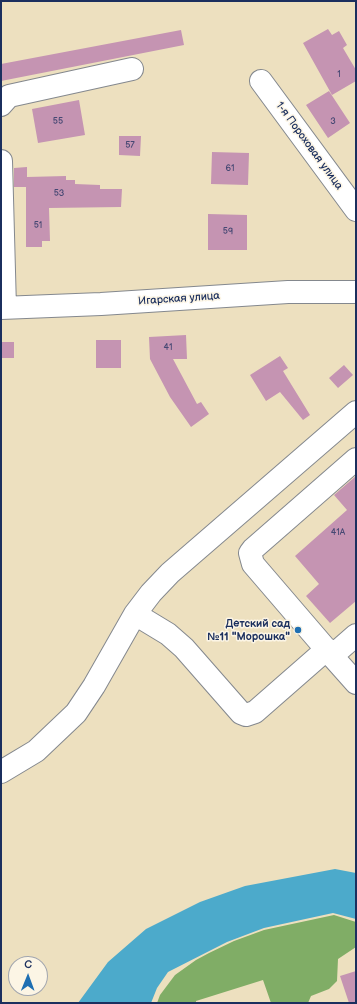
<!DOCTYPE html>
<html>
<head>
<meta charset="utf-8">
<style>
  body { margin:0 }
  #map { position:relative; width:357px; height:1004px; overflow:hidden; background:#ede0bf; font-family:"Balsamiq Sans",sans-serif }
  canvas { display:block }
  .frame { position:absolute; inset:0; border:2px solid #1b2f5e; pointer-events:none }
  .north { position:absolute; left:8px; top:956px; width:40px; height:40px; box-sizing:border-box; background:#fcf5e5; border:1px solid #a2a6af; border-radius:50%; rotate:1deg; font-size:11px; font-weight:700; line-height:16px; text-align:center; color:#1b2f5e }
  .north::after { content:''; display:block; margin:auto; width:14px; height:18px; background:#1f6fb2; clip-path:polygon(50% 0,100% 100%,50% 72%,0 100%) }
</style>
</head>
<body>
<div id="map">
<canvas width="357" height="1004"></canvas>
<div class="frame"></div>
<div class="north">С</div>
</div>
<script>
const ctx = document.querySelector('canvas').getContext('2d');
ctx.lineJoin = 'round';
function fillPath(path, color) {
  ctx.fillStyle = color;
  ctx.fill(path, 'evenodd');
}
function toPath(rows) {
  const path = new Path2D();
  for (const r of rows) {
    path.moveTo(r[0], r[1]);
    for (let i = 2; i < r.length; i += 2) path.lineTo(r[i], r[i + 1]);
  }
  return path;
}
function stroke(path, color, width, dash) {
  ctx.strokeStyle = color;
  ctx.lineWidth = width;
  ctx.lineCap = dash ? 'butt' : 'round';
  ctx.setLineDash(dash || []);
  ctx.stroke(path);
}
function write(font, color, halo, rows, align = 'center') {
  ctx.font = font + ' "Balsamiq Sans",sans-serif';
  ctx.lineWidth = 3;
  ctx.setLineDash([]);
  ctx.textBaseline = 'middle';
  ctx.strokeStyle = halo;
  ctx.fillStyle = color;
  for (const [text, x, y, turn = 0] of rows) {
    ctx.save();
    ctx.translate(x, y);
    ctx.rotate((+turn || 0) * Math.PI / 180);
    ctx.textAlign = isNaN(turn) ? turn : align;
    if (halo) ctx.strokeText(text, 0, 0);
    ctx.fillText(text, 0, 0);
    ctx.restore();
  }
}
const forest = toPath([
  [334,915,356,922,356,947,338,959,337,981,329,989,311,996,308,1003,271,1003,263,980,196,1001,196,1003,157,1003,160,995,175,975,196,960,209,953,234,941,264,930]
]);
const water = toPath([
  [335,869,356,873,356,919,333,913,264,928,227,942,168,972,157,988,151,1003,78,1003,108,962,146,929,200,902,245,886]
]);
const building = toPath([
  [328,29,332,35,339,31,347,45,343,48,356,70,356,81,332,95,303,43],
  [181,30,184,45,1,81,1,64],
  [329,91,350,123,328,138,306,105],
  [79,100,85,135,38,143,32,109],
  [119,136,141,136,140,156,119,155],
  [212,152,249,153,248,185,211,184],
  [27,167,27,177,66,176,66,180,75,180,75,184,100,185,100,189,122,189,121,207,49,208,50,241,42,241,42,247,26,247,26,187,14,187,14,168],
  [208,214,247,215,247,250,208,250],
  [186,335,187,359,173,359,197,404,201,402,209,414,191,427,170,397,150,359,149,337],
  [96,340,121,340,121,368,96,368],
  [1,342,14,342,14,358,1,358],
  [280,356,288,368,283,371,310,415,303,420,280,392,266,401,250,375],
  [344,365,353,375,338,388,329,378],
  [356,476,356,601,330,623,306,596,319,584,295,556,347,510,334,495],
  [356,971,356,1003,349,1003,340,976]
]);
const minor = toPath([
  [261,81,356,210],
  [1,105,9,96,132,69],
  [1,161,5,308],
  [1,308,101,304,288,292,356,292],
  [356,459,253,549,250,553,253,564,332,656,356,635],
  [135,614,168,634,184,648,241,713,246,715,255,712,327,649],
  [332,656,356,683],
  [1,772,36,751,76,713,94,686,135,614,151,593,170,573,356,412]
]);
const markers = [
  [298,630,4,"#1f6fb2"]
];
const numberNames = [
  ["1",339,75],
  ["55",58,122],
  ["3",333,122],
  ["57",130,146],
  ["61",230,169],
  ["53",59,194],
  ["51",38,226],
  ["59",228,232],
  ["41",168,348],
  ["41А",338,533]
];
const streetNames = [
  ["1-я Пороховая улица",309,146,54],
  ["Игарская улица",179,299,-4]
];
const poiNames = [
  ["Детский сад",290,624],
  ["№11 \"Морошка\"",290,637]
];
fillPath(forest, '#80ad66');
fillPath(water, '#4caacb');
fillPath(building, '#c594b2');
stroke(minor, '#84888e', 24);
stroke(minor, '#fff', 22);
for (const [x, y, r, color] of markers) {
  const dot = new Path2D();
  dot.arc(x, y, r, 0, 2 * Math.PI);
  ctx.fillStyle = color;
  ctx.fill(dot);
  stroke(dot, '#fcf5e5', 1.5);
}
write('9px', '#464873', null, numberNames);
write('11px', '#1b2f5e', '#fcf5e5', streetNames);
write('bold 11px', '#1b2f5e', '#fcf5e5', poiNames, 'right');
</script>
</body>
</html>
